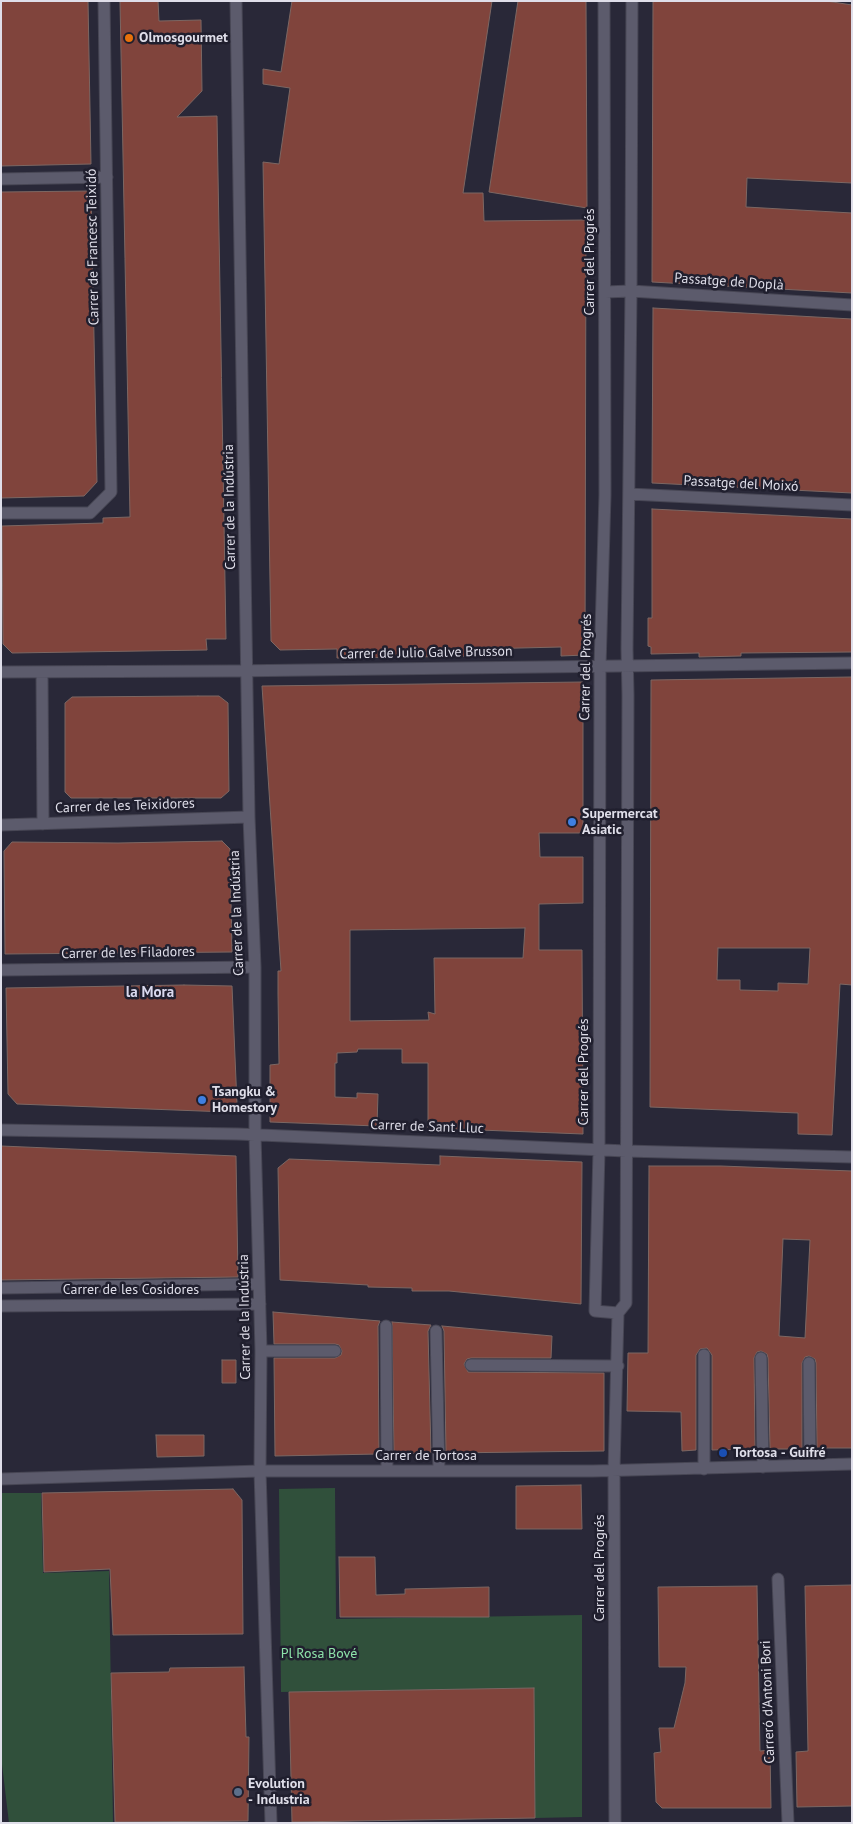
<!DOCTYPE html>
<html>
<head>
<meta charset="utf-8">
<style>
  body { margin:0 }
  #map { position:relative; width:853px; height:1824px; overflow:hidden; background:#292838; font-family:"PT Sans",sans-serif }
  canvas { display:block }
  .frame { position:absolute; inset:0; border:2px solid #dfdee9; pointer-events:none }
</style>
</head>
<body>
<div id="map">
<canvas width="853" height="1824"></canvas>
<div class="frame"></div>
</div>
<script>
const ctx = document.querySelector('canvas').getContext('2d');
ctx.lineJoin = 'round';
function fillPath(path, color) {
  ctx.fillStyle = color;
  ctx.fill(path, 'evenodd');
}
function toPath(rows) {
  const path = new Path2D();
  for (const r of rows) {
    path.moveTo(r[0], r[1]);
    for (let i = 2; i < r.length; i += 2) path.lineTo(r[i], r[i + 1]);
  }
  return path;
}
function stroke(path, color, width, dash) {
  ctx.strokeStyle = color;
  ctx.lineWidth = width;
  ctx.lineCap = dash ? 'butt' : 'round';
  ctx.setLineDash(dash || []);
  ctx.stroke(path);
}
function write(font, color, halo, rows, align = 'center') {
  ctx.font = font + ' "PT Sans",sans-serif';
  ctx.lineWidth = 5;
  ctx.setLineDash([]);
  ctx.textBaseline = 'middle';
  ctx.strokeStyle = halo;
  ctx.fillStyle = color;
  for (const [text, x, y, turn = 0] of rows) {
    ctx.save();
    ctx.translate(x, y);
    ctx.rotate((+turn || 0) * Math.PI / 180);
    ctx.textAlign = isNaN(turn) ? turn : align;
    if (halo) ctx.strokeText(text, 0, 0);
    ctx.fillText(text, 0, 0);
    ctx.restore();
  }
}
const green = toPath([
  [335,1488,336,1619,582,1615,582,1817,535,1818,534,1688,281,1692,279,1489],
  [1,1493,41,1493,43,1573,109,1571,113,1822,9,1823,1,1756]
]);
const building = toPath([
  [1,1,88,1,91,164,1,166,1,1],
  [120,1,158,1,159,21,201,20,202,91,177,117,217,116,226,639,206,639,207,650,12,653,3,644,2,526,103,523,103,518,130,517,120,1],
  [292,1,492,1,463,193,483,193,484,221,586,220,585,655,561,656,561,647,479,649,479,656,337,658,337,649,280,650,271,641,263,162,279,164,290,88,263,84,263,69,281,72,292,1],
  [518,1,586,1,587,208,489,192,518,1],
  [653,1,826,1,852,5,852,183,747,178,746,207,852,213,852,293,652,282,653,1],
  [91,191,97,482,84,496,1,498,1,192,91,191],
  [653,308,852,319,852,493,652,483,653,308],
  [652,509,852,519,852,652,741,653,741,656,699,657,699,653,651,654,651,647,648,646,648,618,652,618,652,509],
  [852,677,852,985,840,984,832,1135,798,1134,798,1113,650,1107,651,680,852,677],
  [718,948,810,948,808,984,778,983,778,991,740,990,740,980,717,980,718,948],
  [583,682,583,833,539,833,540,857,583,857,583,903,539,904,539,950,582,950,583,1134,428,1128,428,1063,402,1063,402,1049,358,1049,357,1052,337,1053,337,1063,335,1063,335,1097,357,1098,357,1093,378,1094,377,1126,270,1122,270,1065,279,1064,278,994,278,971,281,971,262,686,583,682],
  [525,928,523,958,434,958,435,1014,428,1012,429,1020,350,1021,350,930,525,928],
  [198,696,219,696,228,703,229,791,221,798,71,798,65,792,65,703,72,697,198,696],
  [222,841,230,849,232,952,5,954,4,851,12,842,118,843,222,841],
  [184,985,232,986,237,1104,227,1112,17,1104,8,1094,6,988,184,985],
  [1,1146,236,1156,238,1277,1,1280,1,1146],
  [440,1156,582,1162,581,1304,449,1291,412,1291,412,1288,368,1287,368,1285,280,1280,278,1168,289,1159,440,1165,440,1156],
  [649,1166,721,1166,852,1171,852,1448,817,1448,816,1363,815,1359,809,1356,805,1357,802,1363,802,1449,770,1449,768,1358,767,1354,761,1351,757,1352,754,1358,755,1449,712,1450,712,1355,707,1348,700,1349,696,1355,696,1450,682,1451,681,1412,627,1411,628,1353,648,1353,649,1166],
  [783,1239,810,1240,805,1338,779,1336,783,1239],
  [273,1312,380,1321,378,1326,379,1454,275,1456,274,1358,335,1358,341,1355,342,1351,339,1345,335,1344,274,1344,273,1312],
  [392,1322,431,1325,428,1331,431,1453,394,1454,392,1322],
  [442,1326,552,1336,551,1358,471,1358,467,1359,464,1364,468,1372,604,1373,604,1451,446,1453,444,1331,442,1326],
  [222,1360,236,1360,236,1383,222,1383,222,1360],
  [156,1435,204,1435,204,1456,157,1457,156,1435],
  [581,1485,582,1529,516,1529,516,1486,581,1485],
  [233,1489,242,1500,243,1634,113,1635,110,1569,44,1572,42,1493,233,1489],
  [339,1557,375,1557,376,1595,405,1594,405,1589,489,1587,489,1617,340,1617,339,1557],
  [852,1585,852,1806,797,1807,796,1752,808,1751,805,1586,852,1585],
  [757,1586,760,1751,770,1750,771,1808,662,1808,656,1802,654,1753,661,1752,659,1728,674,1728,685,1683,686,1667,659,1667,658,1587,757,1586],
  [244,1667,246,1737,249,1737,248,1821,115,1822,111,1673,169,1672,170,1668,244,1667],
  [534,1688,535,1818,292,1822,289,1692,534,1688]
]);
const street = toPath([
  [236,1,249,817,255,967,255,1135,261,1351,260,1471,271,1823],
  [604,1,605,495,600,666,599,1150,595,1311,618,1313],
  [1,179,107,177],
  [605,292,631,291,852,305],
  [629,494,852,505],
  [1,513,90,513,111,492,104,1],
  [1,672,230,671,852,663],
  [42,672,43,824],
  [1,825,249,817],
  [1,970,255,967],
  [1,1130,238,1134,626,1151,852,1157],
  [1,1288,259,1284],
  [1,1306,260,1304],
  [386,1326,387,1471],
  [436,1331,439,1471],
  [261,1351,335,1351],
  [761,1358,763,1467],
  [809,1363,810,1465],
  [471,1365,618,1366],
  [704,1469,704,1355],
  [1,1479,260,1471,593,1471,852,1464],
  [778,1579,788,1823],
  [615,1823,614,1470,618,1313,626,1303,628,695,627,649,631,291,632,1]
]);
const markers = [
  [129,38,5,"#e8710a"],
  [572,822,5,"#3f7fe0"],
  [202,1100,5,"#3f7fe0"],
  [723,1453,5,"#1a4fb4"],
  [238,1792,5,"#5c6f8a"]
];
const poiNames = [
  ["Olmosgourmet",139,38],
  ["Supermercat",582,814],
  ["Asiatic",582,830],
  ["Tsangku &",212,1092],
  ["Homestory",212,1108],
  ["Tortosa - Guifré",733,1453],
  ["Evolution",248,1784],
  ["- Industria",248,1800]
];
const streetNames = [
  ["Carrer de Francesc Teixidó",93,247,-91],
  ["Carrer del Progrés",590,262,-90],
  ["Passatge de Doplà",729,282,4],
  ["Passatge del Moixó",741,484,3],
  ["Carrer de la Indústria",230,507,-91],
  ["Carrer de Julio Galve Brusson",426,653,-1],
  ["Carrer del Progrés",586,667,-89],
  ["Carrer de les Teixidores",125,806,-2],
  ["Carrer de la Indústria",237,913,-92],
  ["Carrer de les Filadores",128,953,-1],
  ["Carrer del Progrés",584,1072,-90],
  ["Carrer de Sant Lluc",427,1127,2],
  ["Carrer de les Cosidores",131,1290],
  ["Carrer de la Indústria",245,1317,-91],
  ["Carrer de Tortosa",426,1456],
  ["Carrer del Progrés",600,1568,-90],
  ["Carreró d'Antoni Bori",768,1702,-92]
];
const parkNames = [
  ["Pl Rosa Bové",319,1654]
];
const neighbourhoodNames = [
  ["la Mora",150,993]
];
fillPath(green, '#30503b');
fillPath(building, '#80443c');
stroke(building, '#7c6763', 1);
stroke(street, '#474654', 13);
stroke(street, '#5c5b6c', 11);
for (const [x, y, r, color] of markers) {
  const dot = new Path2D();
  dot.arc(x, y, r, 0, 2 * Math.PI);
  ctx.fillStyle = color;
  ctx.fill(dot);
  stroke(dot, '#201f2e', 2);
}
write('bold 14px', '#dfdee9', '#201f2e', poiNames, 'left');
write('14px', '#dfdee9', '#201f2e', streetNames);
write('14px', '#8de2a9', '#201f2e', parkNames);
write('bold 15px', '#d9d8ed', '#201f2e', neighbourhoodNames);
</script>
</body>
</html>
